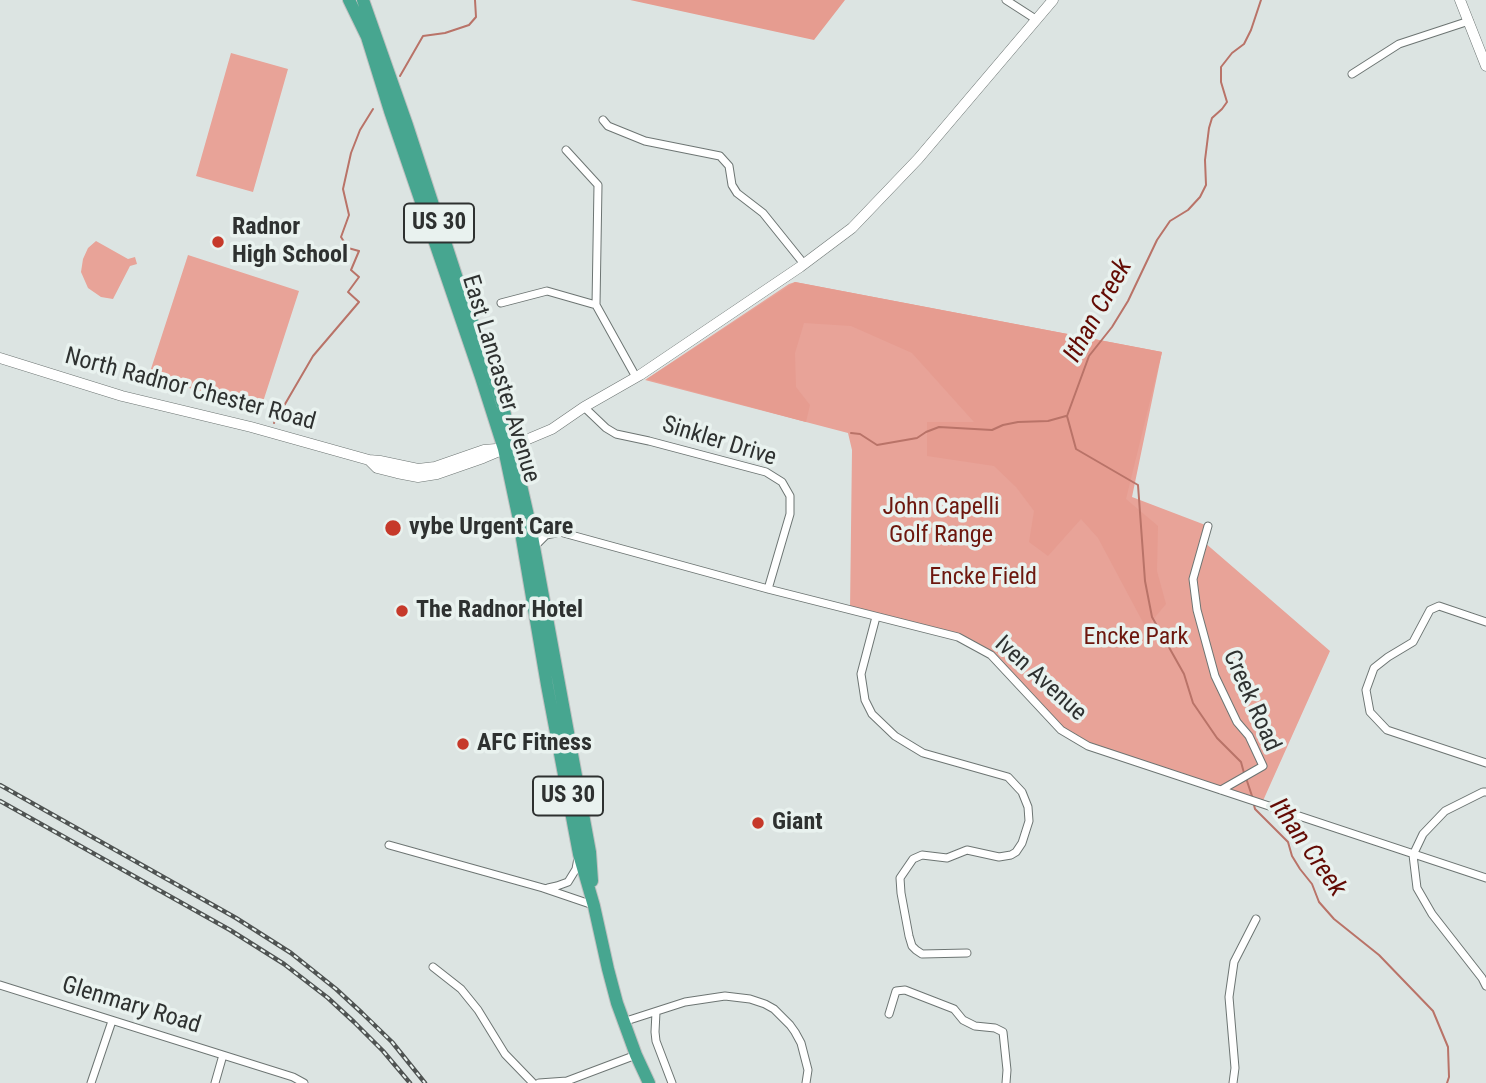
<!DOCTYPE html>
<html>
<head>
<meta charset="utf-8">
<style>
  body { margin:0 }
  canvas { display:block; background:#dce4e2 }
</style>
</head>
<body>
<canvas width="1486" height="1083"></canvas>
<script>
const ctx = document.querySelector('canvas').getContext('2d');
ctx.lineJoin = 'round';
function fillPath(path, color) {
  ctx.fillStyle = color;
  ctx.fill(path, 'evenodd');
}
function toPath(rows) {
  const path = new Path2D();
  for (const r of rows) {
    path.moveTo(r[0], r[1]);
    for (let i = 2; i < r.length; i += 2) path.lineTo(r[i], r[i + 1]);
  }
  return path;
}
function stroke(path, color, width, dash) {
  ctx.strokeStyle = color;
  ctx.lineWidth = width;
  ctx.lineCap = dash ? 'butt' : 'round';
  ctx.setLineDash(dash || []);
  ctx.stroke(path);
}
function write(font, color, halo, rows, align = 'center') {
  ctx.font = font + ' "Roboto Condensed",sans-serif';
  ctx.lineWidth = 7;
  ctx.setLineDash([]);
  ctx.textBaseline = 'middle';
  ctx.strokeStyle = halo;
  ctx.fillStyle = color;
  for (const [text, x, y, turn = 0] of rows) {
    ctx.save();
    ctx.translate(x, y);
    ctx.rotate((+turn || 0) * Math.PI / 180);
    ctx.textAlign = isNaN(turn) ? turn : align;
    if (halo) ctx.strokeText(text, 0, 0);
    ctx.fillText(text, 0, 0);
    ctx.restore();
  }
}
const green = toPath([
  [231,53,288,69,253,192,196,176],
  [96,241,128,259,135,257,137,264,130,266,113,299,101,297,88,288,81,272,83,259,88,248],
  [188,255,299,291,260,411,149,375],
  [795,282,1162,352,1132,497,1208,526,1204,542,1330,651,1262,803,1088,746,1061,730,991,655,958,637,850,610,852,450,848,433,645,380,789,284]
]);
const forest = toPath([
  [630,0,845,0,814,40],
  [795,282,1162,352,1126,499,1158,526,1157,571,1166,604,1146,628,1098,538,1081,519,1048,556,1029,542,1034,511,1016,487,994,466,927,456,927,422,974,422,912,353,851,326,804,323,795,353,796,387,810,405,806,422,647,379]
]);
const stream = toPath([
  [400,76,423,36,445,33,469,25,476,17,475,0],
  [274,423,313,356,359,302,348,292,359,277,351,270,359,251,348,248,341,237,349,215,343,189,351,153,360,130,373,109],
  [851,433,860,434,877,445,917,438,926,432,939,427,992,430,1003,425,1018,422,1048,421,1066,416],
  [1244,773,1241,762,1217,738,1193,703,1184,674,1152,617,1145,581,1138,485,1076,449,1067,416,1089,356,1112,327,1128,301,1157,240,1170,221,1188,210,1200,197,1206,185,1205,160,1209,128,1212,118,1222,109,1227,102,1221,82,1221,67,1232,53,1244,44,1251,30,1261,0],
  [1246,778,1252,796],
  [1254,805,1255,809,1288,842,1292,856,1300,869,1312,884,1319,902,1334,919,1379,955,1433,1011,1448,1047,1449,1077,1447,1083]
]);
const street = toPath([
  [1006,0,1037,20],
  [1352,74,1399,44,1469,21],
  [603,120,608,126,645,141,720,156,729,166,732,185,737,193,763,213,804,264],
  [566,150,598,185,596,305],
  [501,303,547,291,596,305,636,377],
  [584,407,606,428,616,434,649,441,766,472,782,482,790,496,790,514,768,589],
  [529,520,560,532,768,589,958,637,991,655,1061,730,1088,746,1486,878],
  [1208,526,1193,579,1197,610,1215,676,1237,722,1249,736,1263,766,1221,790],
  [535,546,546,535,556,533],
  [876,617,861,674,865,700,872,714,895,736,923,753,1008,777,1022,792,1028,807,1029,821,1022,843,1016,852,1011,855,999,857,967,850,947,858,922,855,913,859,900,878,901,893,909,936,912,946,916,950,922,954,967,953],
  [1486,622,1439,606,1430,610,1413,642,1388,657,1374,668,1366,690,1370,712,1387,730,1486,763],
  [1486,792,1483,792,1445,811,1423,834,1413,855,1417,888,1432,914,1482,978,1486,986],
  [389,845,543,888,593,905],
  [548,888,557,886,568,882,576,869,578,858],
  [433,967,461,989,478,1010,505,1054,533,1083],
  [0,985,293,1077,304,1083],
  [656,1012,655,1032,656,1041,672,1083],
  [889,1014,896,991,905,990,954,1009,963,1020,975,1026,995,1028,1003,1032,1007,1070,1006,1083],
  [623,1022,685,1002,725,996,750,999,765,1004,774,1009,790,1025,795,1032,801,1043,808,1070,806,1083],
  [91,1083,112,1021],
  [215,1083,223,1055],
  [539,1083,567,1081,636,1055],
  [1233,1083,1235,1068,1229,997,1234,962,1256,919]
]);
const secondary = toPath([
  [1460,0,1486,66],
  [0,358,122,396,251,427,369,460,380,461,418,469,435,467,484,450,496,449],
  [369,460,377,468,397,473,418,477,437,474,483,458,552,429,584,407,640,375,800,267,852,228,918,159,1053,0]
]);
const highway = toPath([
  [349,0,367,37,390,111,481,377,504,449,518,515,547,685,579,854,594,906,608,969,617,1003,636,1055,649,1083],
  [363,0,407,125,466,306,491,369,503,406,529,520,590,852,592,881]
]);
const rail = toPath([
  [0,785,236,918,291,953,336,989,362,1013,392,1042,425,1083],
  [0,801,230,930,284,964,328,998,354,1022,383,1051,410,1083]
]);
const markers = [
  [218,242,7,"#c6392a"],
  [393,528,9,"#c6392a"],
  [402,611,7,"#c6392a"],
  [463,744,7,"#c6392a"],
  [758,823,7,"#c6392a"]
];
const shields = [
  [439,223,70],
  [568,796,70]
];
const shieldNames = [
  ["US 30",439,223],
  ["US 30",568,796]
];
const poiNames = [
  ["Radnor",232,228],
  ["High School",232,256],
  ["vybe Urgent Care",409,528],
  ["The Radnor Hotel",416,611],
  ["AFC Fitness",477,744],
  ["Giant",772,823]
];
const streetNames = [
  ["East Lancaster Avenue",500,379,73],
  ["North Radnor Chester Road",190,390,15],
  ["Sinkler Drive",719,442,17],
  ["Iven Avenue",1040,679,42],
  ["Creek Road",1251,701,66],
  ["Glenmary Road",131,1006,17]
];
const parkNames = [
  ["John Capelli",941,508],
  ["Golf Range",941,536],
  ["Encke Field",983,578],
  ["Encke Park",1136,638]
];
const waterNames = [
  ["Ithan Creek",1099,311,-61],
  ["Ithan Creek",1307,848,55]
];
fillPath(green, '#e8a398');
fillPath(forest, '#e69c90');
stroke(stream, '#b97368', 2);
stroke(street, '#6d7573', 9);
stroke(secondary, '#6d7573', 11);
stroke(highway, '#c0c1c1', 14);
stroke(street, '#fff', 7);
stroke(secondary, '#fff', 10);
stroke(highway, '#47a690', 12);
stroke(rail, '#4f5352', 4.5);
stroke(rail, '#e9f2ef', 2, [5]);
for (const [x, y, r, color] of markers) {
  const dot = new Path2D();
  dot.arc(x, y, r, 0, 2 * Math.PI);
  ctx.fillStyle = color;
  ctx.fill(dot);
  stroke(dot, '#e9f2ef', 2.5);
}
for (const [x, y, w] of shields) {
  const box = new Path2D();
  box.roundRect(x - w / 2, y - 19.5, w, 39, 5);
  ctx.fillStyle = '#e9f2ef';
  ctx.fill(box);
  stroke(box, '#2e3130', 2);
}
write('bold 23px', '#2e3130', null, shieldNames);
write('bold 24px', '#2e3130', '#e9f2ef', poiNames, 'left');
write('24px', '#2e3130', '#e9f2ef', streetNames);
write('24px', '#6d170e', '#e9f2ef', parkNames);
write('italic 26px', '#630b04', '#e9f2ef', waterNames);
</script>
</body>
</html>
